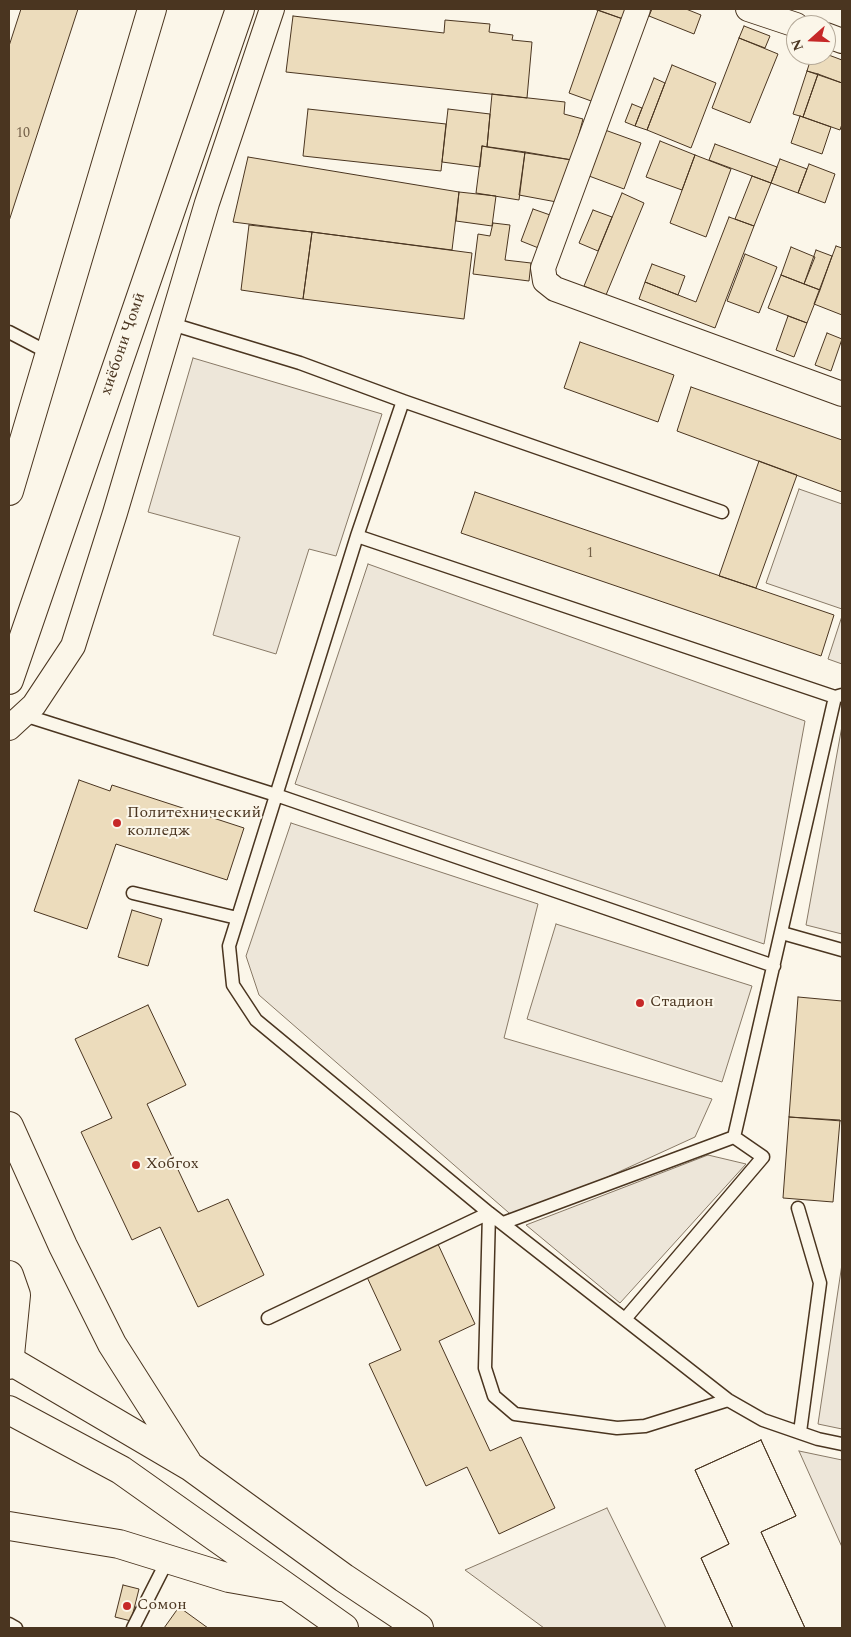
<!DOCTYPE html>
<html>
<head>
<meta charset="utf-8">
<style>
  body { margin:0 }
  #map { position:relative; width:851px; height:1637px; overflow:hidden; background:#fbf6e9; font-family:Spectral,serif }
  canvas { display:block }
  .frame { position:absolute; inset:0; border:10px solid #4a3520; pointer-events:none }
  .north { position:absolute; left:786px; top:15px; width:50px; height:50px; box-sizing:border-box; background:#fbf6e9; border:1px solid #b4a999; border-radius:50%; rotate:250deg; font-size:14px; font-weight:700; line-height:20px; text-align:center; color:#4a3520 }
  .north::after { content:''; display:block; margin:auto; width:18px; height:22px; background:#c62828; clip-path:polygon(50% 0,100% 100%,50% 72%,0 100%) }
</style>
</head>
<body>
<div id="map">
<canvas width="851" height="1637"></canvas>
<div class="frame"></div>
<div class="north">N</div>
</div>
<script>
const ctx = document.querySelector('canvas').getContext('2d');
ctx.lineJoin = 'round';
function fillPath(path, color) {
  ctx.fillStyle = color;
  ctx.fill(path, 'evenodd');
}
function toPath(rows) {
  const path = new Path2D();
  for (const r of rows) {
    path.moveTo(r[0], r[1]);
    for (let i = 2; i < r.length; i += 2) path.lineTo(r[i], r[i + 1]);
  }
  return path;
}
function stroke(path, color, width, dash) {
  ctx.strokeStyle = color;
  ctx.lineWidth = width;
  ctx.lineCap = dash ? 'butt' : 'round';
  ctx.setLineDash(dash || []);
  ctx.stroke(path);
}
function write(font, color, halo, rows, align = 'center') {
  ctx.font = font + ' Spectral,serif';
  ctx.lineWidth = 4;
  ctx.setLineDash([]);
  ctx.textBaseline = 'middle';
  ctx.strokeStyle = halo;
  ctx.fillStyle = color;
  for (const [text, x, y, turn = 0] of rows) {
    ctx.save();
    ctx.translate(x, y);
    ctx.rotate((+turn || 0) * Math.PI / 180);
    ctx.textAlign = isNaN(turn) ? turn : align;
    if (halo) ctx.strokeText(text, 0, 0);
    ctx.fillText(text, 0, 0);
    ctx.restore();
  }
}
const green = toPath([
  [193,358,382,414,336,556,309,549,276,654,213,635,240,537,148,512,193,358],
  [799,489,842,504,842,609,766,583,799,489],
  [368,564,805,721,764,944,295,784,368,564],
  [842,616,842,664,828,659,842,616],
  [842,726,842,934,806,925,842,726],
  [291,823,538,904,504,1038,712,1099,695,1137,516,1219,259,995,246,956,291,823],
  [556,924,752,986,722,1082,527,1019,556,924],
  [708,1155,746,1164,620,1303,526,1225,708,1155],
  [842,1264,842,1429,818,1424,842,1264],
  [799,1451,842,1460,842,1547,799,1451],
  [607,1508,666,1628,544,1628,465,1570,607,1508]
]);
const building = toPath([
  [21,9,78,9,9,221,9,46,21,9],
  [594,9,627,9,623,19,594,9],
  [652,9,686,9,701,15,694,34,649,16,652,9],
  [598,10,623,19,594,102,569,93,598,10],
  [293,16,444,33,445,20,490,24,489,32,513,35,512,40,532,42,527,98,286,72,293,16],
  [744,26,770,36,765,48,739,38,744,26],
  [739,38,778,54,750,123,712,108,739,38],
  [826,54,842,60,842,83,807,71,812,55,826,54],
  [672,65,716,83,691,148,647,130,672,65],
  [807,71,818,74,803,117,793,114,807,71],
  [818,74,842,83,842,124,840,130,803,117,818,74],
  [654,78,665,83,647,130,635,126,654,78],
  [492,94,565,102,564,114,583,119,572,160,487,147,492,94],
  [632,104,642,108,635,126,625,122,632,104],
  [308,109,446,124,441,171,303,156,308,109],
  [448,109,490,114,487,147,482,146,480,167,442,162,448,109],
  [800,116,831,127,822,154,791,143,800,116],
  [605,130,641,143,624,189,589,176,605,130],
  [660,141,695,155,682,190,646,177,660,141],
  [715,144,777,167,771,183,709,160,715,144],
  [482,146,525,152,519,200,476,193,482,146],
  [525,152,572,160,562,203,519,195,525,152],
  [695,155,731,169,706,237,670,223,695,155],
  [248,157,459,192,452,250,233,222,248,157],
  [780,159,807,169,798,193,771,183,780,159],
  [809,164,835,174,825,203,798,193,809,164],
  [752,176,771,183,754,226,735,219,752,176],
  [459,192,496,196,492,226,456,221,459,192],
  [622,193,644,203,606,295,584,286,622,193],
  [533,209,553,216,541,249,521,241,533,209],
  [593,210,612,217,598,251,579,243,593,210],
  [729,217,754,226,715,328,639,299,645,282,696,302,729,217],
  [493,223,510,225,505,260,531,263,529,281,473,274,478,234,490,236,493,223],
  [249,225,312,232,303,299,241,290,249,225],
  [312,232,472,253,464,319,303,299,312,232],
  [836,246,842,248,842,315,814,304,836,246],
  [791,247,815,257,804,284,781,275,791,247],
  [816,250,832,256,820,290,804,284,816,250],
  [745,254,777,267,759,313,727,301,745,254],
  [652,264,685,276,678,295,645,282,652,264],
  [781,275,820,290,807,323,768,308,781,275],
  [788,316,807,323,794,357,776,350,788,316],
  [827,333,842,339,831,371,815,365,827,333],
  [580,342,674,375,658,422,564,388,580,342],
  [691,387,842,440,842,492,677,431,691,387],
  [759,461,797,475,756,588,719,576,759,461],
  [475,492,834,615,821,656,461,533,475,492],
  [79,780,110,791,112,785,244,828,227,880,116,844,87,929,34,911,79,780],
  [132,910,162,919,148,966,118,957,132,910],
  [798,997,842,1001,842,1121,789,1117,798,997],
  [148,1005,186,1085,147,1104,198,1212,228,1199,264,1275,198,1307,160,1227,132,1240,81,1132,112,1118,75,1039,148,1005],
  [789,1117,840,1120,833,1202,783,1198,789,1117],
  [437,1242,475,1324,439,1341,490,1451,521,1437,555,1508,499,1534,467,1467,426,1486,369,1364,401,1350,366,1275,437,1242],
  [761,1440,796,1516,761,1532,805,1628,733,1628,701,1558,729,1544,695,1470,761,1440],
  [761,1440,796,1516,761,1532,805,1628,733,1628,701,1558,729,1544,695,1470,761,1440],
  [123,1585,139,1589,131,1621,115,1617,123,1585],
  [179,1607,208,1628,164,1628,179,1607]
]);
const service = toPath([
  [175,325,300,363,403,401,357,536,229,946,233,985,256,1020,489,1213,728,1400,763,1420,818,1439,842,1444],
  [9,332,51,354],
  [403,401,722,512],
  [357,536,835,697,842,695],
  [24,715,276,795,774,966],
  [133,893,237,918],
  [782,933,842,950],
  [798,1208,820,1283,800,1432],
  [503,1223,734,1137,835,697],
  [268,1318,489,1213,485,1368,494,1396,515,1414,617,1428,645,1426,728,1400],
  [625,1319,763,1157,734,1137],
  [9,1624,16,1628],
  [133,1628,168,1559]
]);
const minor = toPath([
  [638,9,543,268,545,281,555,289,842,394],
  [748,9,796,25],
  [826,35,842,41],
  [9,728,34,705,73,646,115,513,207,203,272,9]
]);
const secondary = toPath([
  [9,491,152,9],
  [9,680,240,9],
  [9,1275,16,1295,9,1365]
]);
const primary = toPath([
  [9,1126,63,1246,112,1344,187,1462],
  [9,1360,191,1467,344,1578,419,1628],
  [9,1410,121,1470,344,1628],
  [9,1526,119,1544,229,1578,280,1587]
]);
const markers = [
  [117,823,5,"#c62828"],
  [640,1003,5,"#c62828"],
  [136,1165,5,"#c62828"],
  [127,1606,5,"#c62828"]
];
const numberNames = [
  ["10",23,134],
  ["1",590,554]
];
const streetNames = [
  ["хиёбони Ҷомӣ",124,344,-71]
];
const poiNames = [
  ["Политехнический",127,814],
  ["колледж",127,832],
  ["Стадион",650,1003],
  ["Хобгох",146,1165],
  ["Сомон",137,1606]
];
fillPath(green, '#ede6d9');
stroke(green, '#887966', 1);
fillPath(building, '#ecdcbc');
stroke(building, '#4a3520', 1);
stroke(service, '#4a3520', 15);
stroke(minor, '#4a3520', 26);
stroke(secondary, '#4a3520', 30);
stroke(primary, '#4a3520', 30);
stroke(service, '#fbf6e9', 12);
stroke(minor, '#fbf6e9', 24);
stroke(secondary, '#fbf6e9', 28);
stroke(primary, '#fbf6e9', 28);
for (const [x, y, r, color] of markers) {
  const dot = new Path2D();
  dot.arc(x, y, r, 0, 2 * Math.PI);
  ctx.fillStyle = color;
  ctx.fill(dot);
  stroke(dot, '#fbf6e9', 2);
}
write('14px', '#725f47', null, numberNames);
write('16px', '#4a3520', '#fbf6e9', streetNames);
write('16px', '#4a3520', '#fbf6e9', poiNames, 'left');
</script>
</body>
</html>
